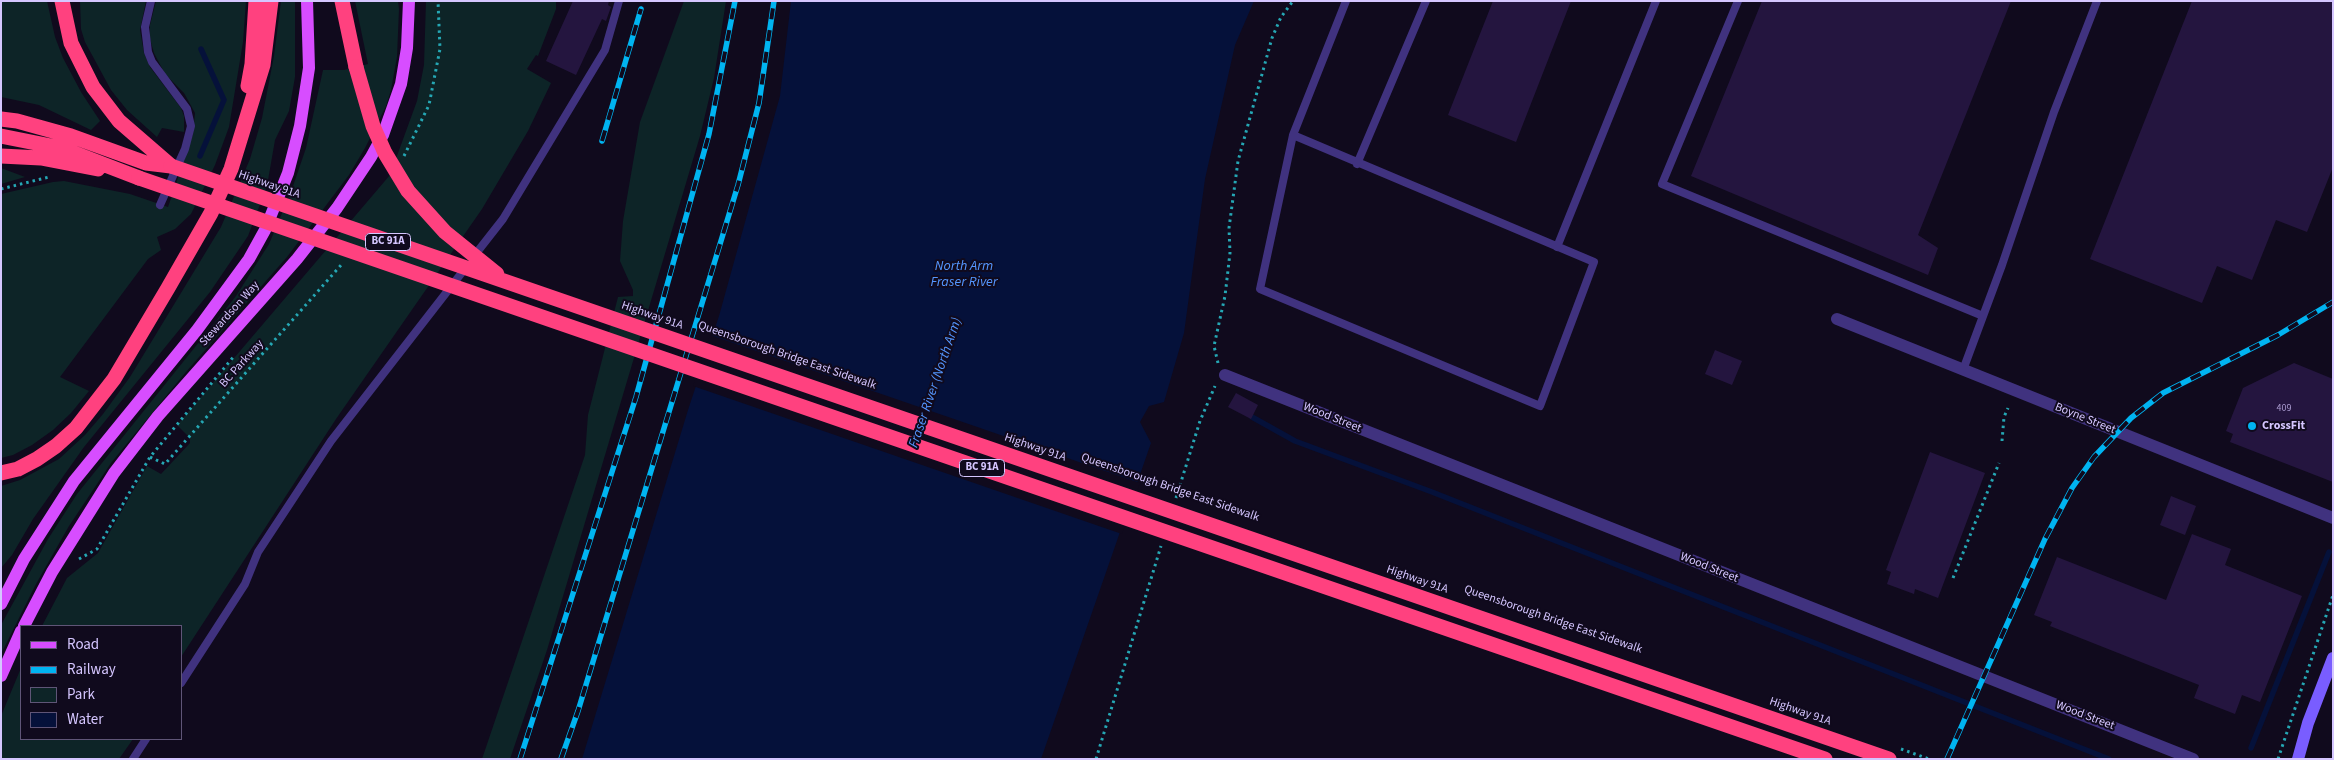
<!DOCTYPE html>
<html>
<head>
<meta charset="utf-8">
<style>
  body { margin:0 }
  #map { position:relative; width:2334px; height:760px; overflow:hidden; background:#100a1d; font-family:"Source Sans 3",sans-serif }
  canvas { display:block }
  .frame { position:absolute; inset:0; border:2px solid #d5c6ff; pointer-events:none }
  .legend { position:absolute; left:20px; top:625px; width:162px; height:115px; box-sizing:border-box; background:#100a1d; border:1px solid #5f5577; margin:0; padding:6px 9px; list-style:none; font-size:15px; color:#d5c6ff }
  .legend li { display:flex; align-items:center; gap:10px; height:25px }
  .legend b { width:25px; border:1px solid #5f5577 }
</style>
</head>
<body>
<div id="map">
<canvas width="2334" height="760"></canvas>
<div class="frame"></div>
<ul class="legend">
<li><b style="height:6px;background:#d74dff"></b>Road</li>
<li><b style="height:6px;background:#00b4f1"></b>Railway</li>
<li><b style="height:14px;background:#0d2427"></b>Park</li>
<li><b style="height:14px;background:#05113a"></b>Water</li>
</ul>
</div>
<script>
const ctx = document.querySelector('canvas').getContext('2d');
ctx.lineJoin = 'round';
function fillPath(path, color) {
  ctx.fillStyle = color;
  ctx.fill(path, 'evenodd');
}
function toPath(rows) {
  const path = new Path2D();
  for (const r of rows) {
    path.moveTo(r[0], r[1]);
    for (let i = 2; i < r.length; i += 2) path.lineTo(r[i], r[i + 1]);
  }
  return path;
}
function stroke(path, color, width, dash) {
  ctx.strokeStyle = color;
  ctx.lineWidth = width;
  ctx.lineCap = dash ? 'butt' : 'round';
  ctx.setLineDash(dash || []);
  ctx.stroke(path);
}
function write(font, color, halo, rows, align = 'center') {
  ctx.font = font + ' "Source Sans 3",sans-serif';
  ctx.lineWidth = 4;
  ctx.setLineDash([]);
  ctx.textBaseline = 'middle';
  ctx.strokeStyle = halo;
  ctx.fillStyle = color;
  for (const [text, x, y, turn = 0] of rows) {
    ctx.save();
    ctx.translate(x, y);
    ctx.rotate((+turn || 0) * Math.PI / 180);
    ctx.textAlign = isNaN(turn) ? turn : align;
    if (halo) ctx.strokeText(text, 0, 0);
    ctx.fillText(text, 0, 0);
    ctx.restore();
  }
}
const green = toPath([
  [1,1,47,1,55,37,63,58,81,92,100,121,91,130,39,105,1,97],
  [80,1,146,1,140,30,144,53,150,67,181,108,184,116,184,132,162,128,157,137,127,110,111,90,85,42,81,29],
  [156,1,246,1,243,42,229,127,215,165,191,214,175,229,157,237,161,250,148,259,60,377,89,391,71,413,53,430,32,445,13,455,1,458,1,194,53,182,64,181,130,194,168,207,193,134,195,113,184,93,165,74,154,53,150,39,150,25],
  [281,1,295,1,295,77,289,111,275,140,267,186,248,236,210,292,84,447,33,519,12,555,1,568,1,486,20,480,59,459,85,435,103,414,130,377,221,227,250,159,262,118,274,56],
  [355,1,398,1,399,9,397,57,391,90,386,106,365,148,349,175,287,257,185,373,111,463,69,526,36,584,1,654,1,625,48,539,77,494,236,296,269,244,291,192,306,148,323,70,344,70,368,64],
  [426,1,556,1,556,9,538,56,536,55,527,69,551,83,528,131,482,209,336,419,181,657,181,626,42,626,67,578,98,553,147,466,161,474,190,443,190,438,177,425,390,175,417,101,424,65],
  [684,1,726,1,714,78,700,136,547,650,510,759,482,759,585,455,588,415,618,297,633,296,633,290,620,261,623,221,640,122],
  [1,168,25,177,1,184],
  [21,668,21,739,133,739,119,759,1,759,1,716]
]);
const water = toPath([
  [791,1,1254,1,1235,45,1205,179,1184,333,1164,402,1149,406,1140,422,1151,443,1041,759,582,759,688,410,719,316,780,96]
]);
const pier = toPath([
  [710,335,1140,483,1122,534,693,386]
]);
const stream = toPath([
  [200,156,224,100,201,49],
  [1252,417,1295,441,1432,492,2109,759],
  [2251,748,2329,552]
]);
const building = toPath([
  [573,1,609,1,608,5,611,7,606,21,602,19,576,75,546,61],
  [1493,1,1571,1,1516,142,1448,115],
  [1762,1,2011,1,1918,235,1938,248,1928,275,1691,176],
  [2192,1,2333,1,2333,167,2307,232,2276,220,2252,280,2217,266,2202,303,2090,259],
  [1715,350,1742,361,1732,385,1705,374],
  [2294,363,2333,379,2333,482,2230,442,2233,434,2226,431,2243,388],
  [1236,393,1258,405,1251,419,1228,407],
  [1930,452,1985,473,1938,598,1915,589,1914,594,1887,584,1891,572,1886,570],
  [2171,496,2196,506,2185,535,2160,525],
  [2192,534,2231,549,2225,565,2302,596,2260,702,2242,695,2235,714,2194,698,2199,685,2050,626,2052,622,2034,615,2057,557,2166,600]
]);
const path = toPath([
  [1,189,49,177],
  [1218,363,1214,346,1225,296,1230,253,1229,228,1238,161,1272,38,1281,17,1293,1],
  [2002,441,2004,417,2008,408],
  [150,457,165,464,342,264],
  [1176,498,1200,421,1215,386],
  [79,559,97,549,150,457,235,355],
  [1953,578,1999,463],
  [1096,759,1161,546],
  [2278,759,2333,595]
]);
const lane = toPath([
  [151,1,145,27,148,52,152,62,187,109,191,126,185,149,160,205],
  [1738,1,1662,184,1983,316],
  [1293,135,1594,262,1540,406,1260,289,1293,135],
  [1293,135,1346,1],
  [1357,164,1426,1],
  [1557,247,1656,1],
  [474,256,503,219,605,50,619,1],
  [1963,370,2002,265,2054,112,2097,1],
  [181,683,245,584,258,552,331,441,467,266],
  [133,759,146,739]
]);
const street = toPath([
  [1837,319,2333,518],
  [1225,375,2193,759]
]);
const secondary = toPath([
  [2298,759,2308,723,2333,658]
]);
const primary = toPath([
  [1,604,24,559,74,481,197,330,249,259,265,230,288,173,300,126,309,68,307,1],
  [24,626,52,572,114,473,158,416,297,259,337,208,371,157,383,135,401,84,407,48,409,1],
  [1,676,21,631]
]);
const highway = toPath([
  [62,1,71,43,93,87,119,121,171,166],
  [342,1,356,67],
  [248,86,252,64,256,1],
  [1,119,17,121,71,136,146,163,171,166],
  [1,136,61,148,139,178],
  [1,156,41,158,98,169],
  [1,473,18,469,37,459,56,446,76,428,114,379,168,288,211,213,231,169,263,65,271,1]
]);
const rail = toPath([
  [602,141,641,9],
  [520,759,636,397,709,134,735,1],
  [561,759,578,711,738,185,759,103,774,1],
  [1947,759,2045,539,2072,488,2094,457,2131,418,2163,393,2278,335,2333,302]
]);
const pathBridge = toPath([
  [404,156,429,105,440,49,438,1],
  [1901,749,1929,759]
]);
const highwayBridge = toPath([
  [356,67,373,126,385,153,408,191,445,232,497,274],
  [171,166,1889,759],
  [139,178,1825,759]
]);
const markers = [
  [2252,426,5,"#00b4f1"]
];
const numberNames = [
  ["409",2284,409]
];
const shields = [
  [388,242,45],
  [982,468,45]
];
const shieldNames = [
  ["BC 91A",388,242],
  ["BC 91A",982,468]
];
const streetNames = [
  ["Highway 91A",269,185,19],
  ["Stewardson Way",230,314,-48],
  ["Highway 91A",652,316,19],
  ["Queensborough Bridge East Sidewalk",787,356,19],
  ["BC Parkway",242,364,-48],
  ["Wood Street",1332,418,22],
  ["Boyne Street",2085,419,22],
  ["Highway 91A",1035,448,19],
  ["Queensborough Bridge East Sidewalk",1170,488,19],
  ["Wood Street",1709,568,22],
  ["Highway 91A",1417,580,19],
  ["Queensborough Bridge East Sidewalk",1553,620,19],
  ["Highway 91A",1800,712,19],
  ["Wood Street",2085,716,21]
];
const poiNames = [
  ["CrossFit",2262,426]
];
const waterNames = [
  ["North Arm",964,267],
  ["Fraser River",964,283],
  ["Fraser River (North Arm)",936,383,-71]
];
fillPath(green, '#0d2427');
fillPath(water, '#05113a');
fillPath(pier, '#100a1d');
stroke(stream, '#05113a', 5.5);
fillPath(building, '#24153f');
stroke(path, '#25a7b4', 3, [2.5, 4]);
stroke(lane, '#40327f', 8);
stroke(street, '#40327f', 12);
stroke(secondary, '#795dff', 12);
stroke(primary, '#d74dff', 12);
stroke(highway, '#ff417f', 15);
stroke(rail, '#00b4f1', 5.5);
stroke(rail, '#100a1d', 4, [11]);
stroke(pathBridge, '#25a7b4', 3, [2.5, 4]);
stroke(highwayBridge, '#ff417f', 15);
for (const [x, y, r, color] of markers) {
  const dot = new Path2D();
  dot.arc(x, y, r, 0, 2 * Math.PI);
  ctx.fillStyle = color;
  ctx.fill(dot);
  stroke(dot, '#100a1d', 2);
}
write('10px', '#a99acf', null, numberNames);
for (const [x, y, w] of shields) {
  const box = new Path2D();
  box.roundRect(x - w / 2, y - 8.5, w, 17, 4);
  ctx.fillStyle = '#100a1d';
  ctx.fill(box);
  stroke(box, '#d5c6ff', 1);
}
write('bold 11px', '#d5c6ff', null, shieldNames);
write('12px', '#d5c6ff', '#100a1d', streetNames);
write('bold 12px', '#d5c6ff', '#100a1d', poiNames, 'left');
write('italic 14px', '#5496ff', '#100a1d', waterNames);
</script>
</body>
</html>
